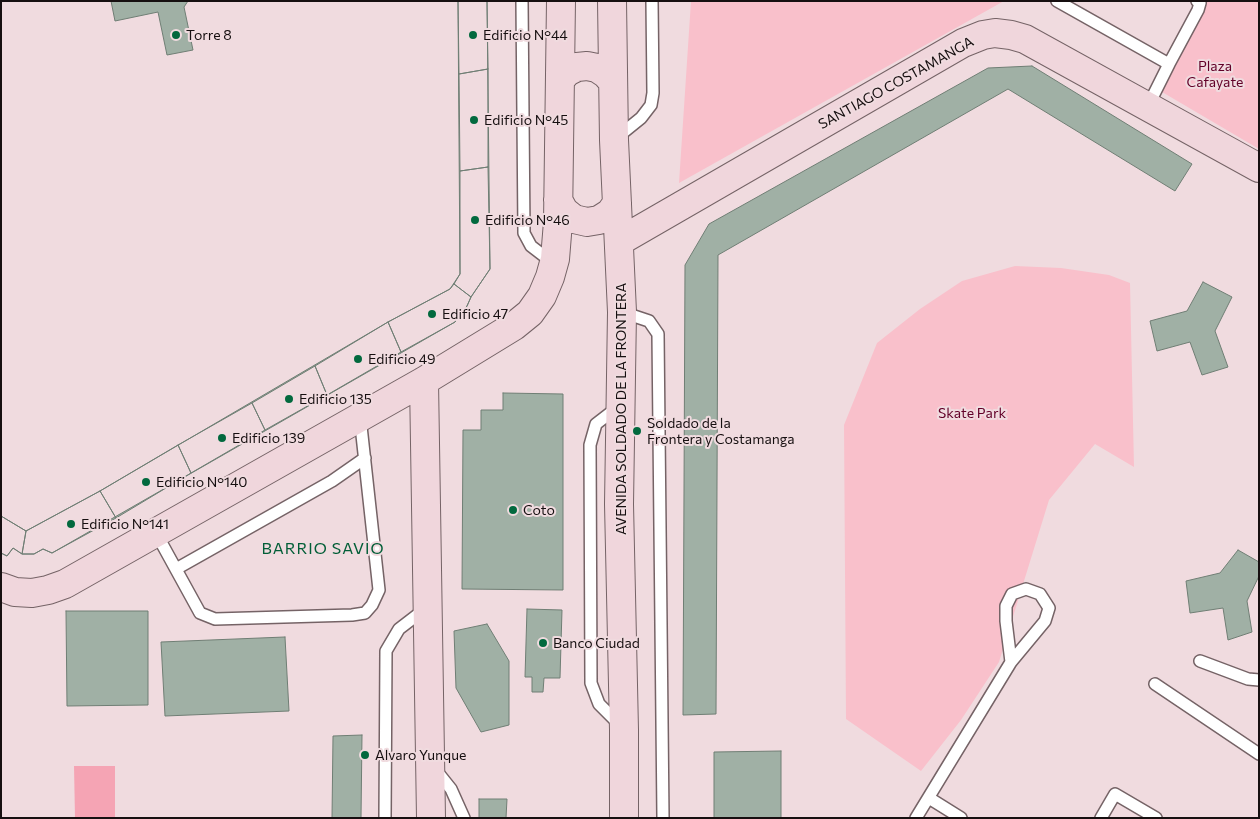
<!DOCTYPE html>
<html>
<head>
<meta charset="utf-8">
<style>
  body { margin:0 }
  #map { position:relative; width:1260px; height:819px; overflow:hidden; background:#f0dbdf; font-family:Commissioner,sans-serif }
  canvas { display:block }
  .frame { position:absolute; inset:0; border:2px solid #160f10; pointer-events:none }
</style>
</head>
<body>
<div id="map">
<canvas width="1260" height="819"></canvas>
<div class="frame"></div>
</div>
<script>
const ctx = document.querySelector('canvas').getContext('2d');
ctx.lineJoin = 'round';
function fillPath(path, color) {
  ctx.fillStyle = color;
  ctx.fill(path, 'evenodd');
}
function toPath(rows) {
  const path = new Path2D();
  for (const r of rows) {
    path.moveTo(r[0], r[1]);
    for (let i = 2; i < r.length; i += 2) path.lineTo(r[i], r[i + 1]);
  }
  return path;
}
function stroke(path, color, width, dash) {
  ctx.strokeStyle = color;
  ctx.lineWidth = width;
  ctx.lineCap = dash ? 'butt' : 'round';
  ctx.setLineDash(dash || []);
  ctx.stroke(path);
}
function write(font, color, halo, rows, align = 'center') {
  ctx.font = font + ' Commissioner,sans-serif';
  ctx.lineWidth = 4;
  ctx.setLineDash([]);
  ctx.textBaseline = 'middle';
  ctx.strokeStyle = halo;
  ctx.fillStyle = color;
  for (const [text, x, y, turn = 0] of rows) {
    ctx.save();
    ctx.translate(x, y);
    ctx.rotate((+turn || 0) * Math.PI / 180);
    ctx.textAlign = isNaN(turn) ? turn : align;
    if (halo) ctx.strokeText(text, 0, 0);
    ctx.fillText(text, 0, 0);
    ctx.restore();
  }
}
const green = toPath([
  [691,1,1004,1,679,183],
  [1206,1,1259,1,1259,149,1157,89],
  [1015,266,1061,268,1109,275,1130,283,1134,467,1095,444,1049,500,999,662,961,720,921,771,846,719,844,425,877,343,920,309,962,281]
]);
const water = toPath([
  [74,766,115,766,115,818,75,818]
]);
const building = toPath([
  [111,1,188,1,184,7,193,50,167,55,158,12,115,21,111,1],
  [458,1,487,1,490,269,471,297,467,306,455,322,52,553,43,549,34,554,22,554,13,548,7,556,1,553,1,516,26,531,100,491,388,322,450,289,460,274,458,1],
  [458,1,487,1,488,69,459,74,458,1],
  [1032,66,1192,164,1175,191,1008,89,718,255,716,714,683,715,685,265,709,224,988,68,1032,66],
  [488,69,488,167,460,171,459,74,488,69],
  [488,167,490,269,471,297,454,284,460,274,460,171,488,167],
  [1203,282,1232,297,1215,331,1228,367,1202,375,1190,342,1157,351,1150,321,1187,311,1203,282],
  [454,284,471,297,467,306,455,322,401,352,388,322,450,289,454,284],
  [388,322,401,352,327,395,315,366,388,322],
  [315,366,327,395,265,430,252,403,315,366],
  [503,393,563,394,563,590,462,589,463,430,481,430,481,410,503,410,503,393],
  [252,403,265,430,191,473,178,445,252,403],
  [178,445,191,473,116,518,100,491,178,445],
  [100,491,116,518,52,553,43,549,34,554,22,554,26,531,100,491],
  [1,516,26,531,22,554,13,548,7,556,1,553,1,516],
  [1238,550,1259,562,1259,576,1247,601,1252,632,1228,640,1223,608,1190,613,1186,581,1220,573,1238,550],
  [527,609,562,610,560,678,544,678,543,692,532,692,532,677,525,677,527,609],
  [66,611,148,611,148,705,67,706,66,611],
  [487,624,509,661,509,725,481,732,456,688,454,631,487,624],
  [285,637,289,711,165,716,161,642,285,637],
  [362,735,361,818,332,818,333,736,362,735],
  [781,751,781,818,714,818,714,752,781,751],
  [479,799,507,799,506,818,479,818,479,799]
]);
const lane = toPath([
  [522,1,524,233,531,246,544,256,554,258],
  [1057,1,1169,64,1198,10,1200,3,1197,1],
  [1148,106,1169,64],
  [615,139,641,118,651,105,653,93,652,1],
  [622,312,649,321,658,334,663,818],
  [618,407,596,424,590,445,591,683,599,704,620,725],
  [156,533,200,613,215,619,352,615,365,613,372,605,379,590,360,417],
  [176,569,332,481,365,458],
  [1200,661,1248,679,1259,680],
  [1155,684,1259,754],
  [435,769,451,789,464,818],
  [929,798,961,818],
  [385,818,386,651,399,629,425,609],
  [916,818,1011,662,1045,621,1049,608,1040,594,1026,589,1012,594,1006,606,1006,621,1011,662],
  [1101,818,1115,794,1156,818]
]);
const secondary = toPath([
  [612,1,614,140,622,312,619,504,624,730,624,818],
  [560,80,567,72,577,67,587,66,597,68,606,74,613,82],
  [558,200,564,211,574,219,587,222,599,220,610,213,617,203],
  [620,241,963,43,983,35,995,33,1011,35,1025,39,1259,168],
  [424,381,431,818],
  [1,587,15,592,32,593,48,590,65,584,424,381,514,326,530,313,542,296,550,277,555,259,558,222,561,1]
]);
const markers = [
  [176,35,5,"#02693e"],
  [473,35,5,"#02693e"],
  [474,120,5,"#02693e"],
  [475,220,5,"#02693e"],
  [432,314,5,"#02693e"],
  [358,359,5,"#02693e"],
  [289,399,5,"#02693e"],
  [637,431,5,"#02693e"],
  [222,438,5,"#02693e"],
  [146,482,5,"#02693e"],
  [513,510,5,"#02693e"],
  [71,524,5,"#02693e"],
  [543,643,5,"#02693e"],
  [365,755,5,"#02693e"]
];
const poiNames = [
  ["Torre 8",186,35],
  ["Edificio N°44",483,35],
  ["Edificio N°45",484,120],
  ["Edificio N°46",485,220],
  ["Edificio 47",442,314],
  ["Edificio 49",368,359],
  ["Edificio 135",299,399],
  ["Soldado de la",647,423],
  ["Frontera y Costamanga",647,439],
  ["Edificio 139",232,438],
  ["Edificio N°140",156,482],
  ["Coto",523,510],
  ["Edificio N°141",81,524],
  ["Banco Ciudad",553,643],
  ["Alvaro Yunque",375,755]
];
const parkNames = [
  ["Plaza",1215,66],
  ["Cafayate",1215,82],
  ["Skate Park",972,413]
];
const streetNames = [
  ["SANTIAGO COSTAMANGA",896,83,-29],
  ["AVENIDA SOLDADO DE LA FRONTERA",621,409,-90]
];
const quarterNames = [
  ["BARRIO SAVIO",323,549]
];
fillPath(green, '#f9c0cb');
fillPath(water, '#f5a4b4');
fillPath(building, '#a0b0a5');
stroke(building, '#6f7e74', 1);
stroke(lane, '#756366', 14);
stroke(secondary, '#756366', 30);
stroke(lane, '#fff', 11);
stroke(secondary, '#f0d6dc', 28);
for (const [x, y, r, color] of markers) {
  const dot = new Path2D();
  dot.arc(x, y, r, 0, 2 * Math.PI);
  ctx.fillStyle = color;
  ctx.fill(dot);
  stroke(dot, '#f0dbdf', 2);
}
write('14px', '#160f10', '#f0dbdf', poiNames, 'left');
write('14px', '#620028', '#f0dbdf', parkNames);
write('14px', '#160f10', '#f0dbdf', streetNames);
ctx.letterSpacing = '1px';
write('16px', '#025e37', '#f0dbdf', quarterNames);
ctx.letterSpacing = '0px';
</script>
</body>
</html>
